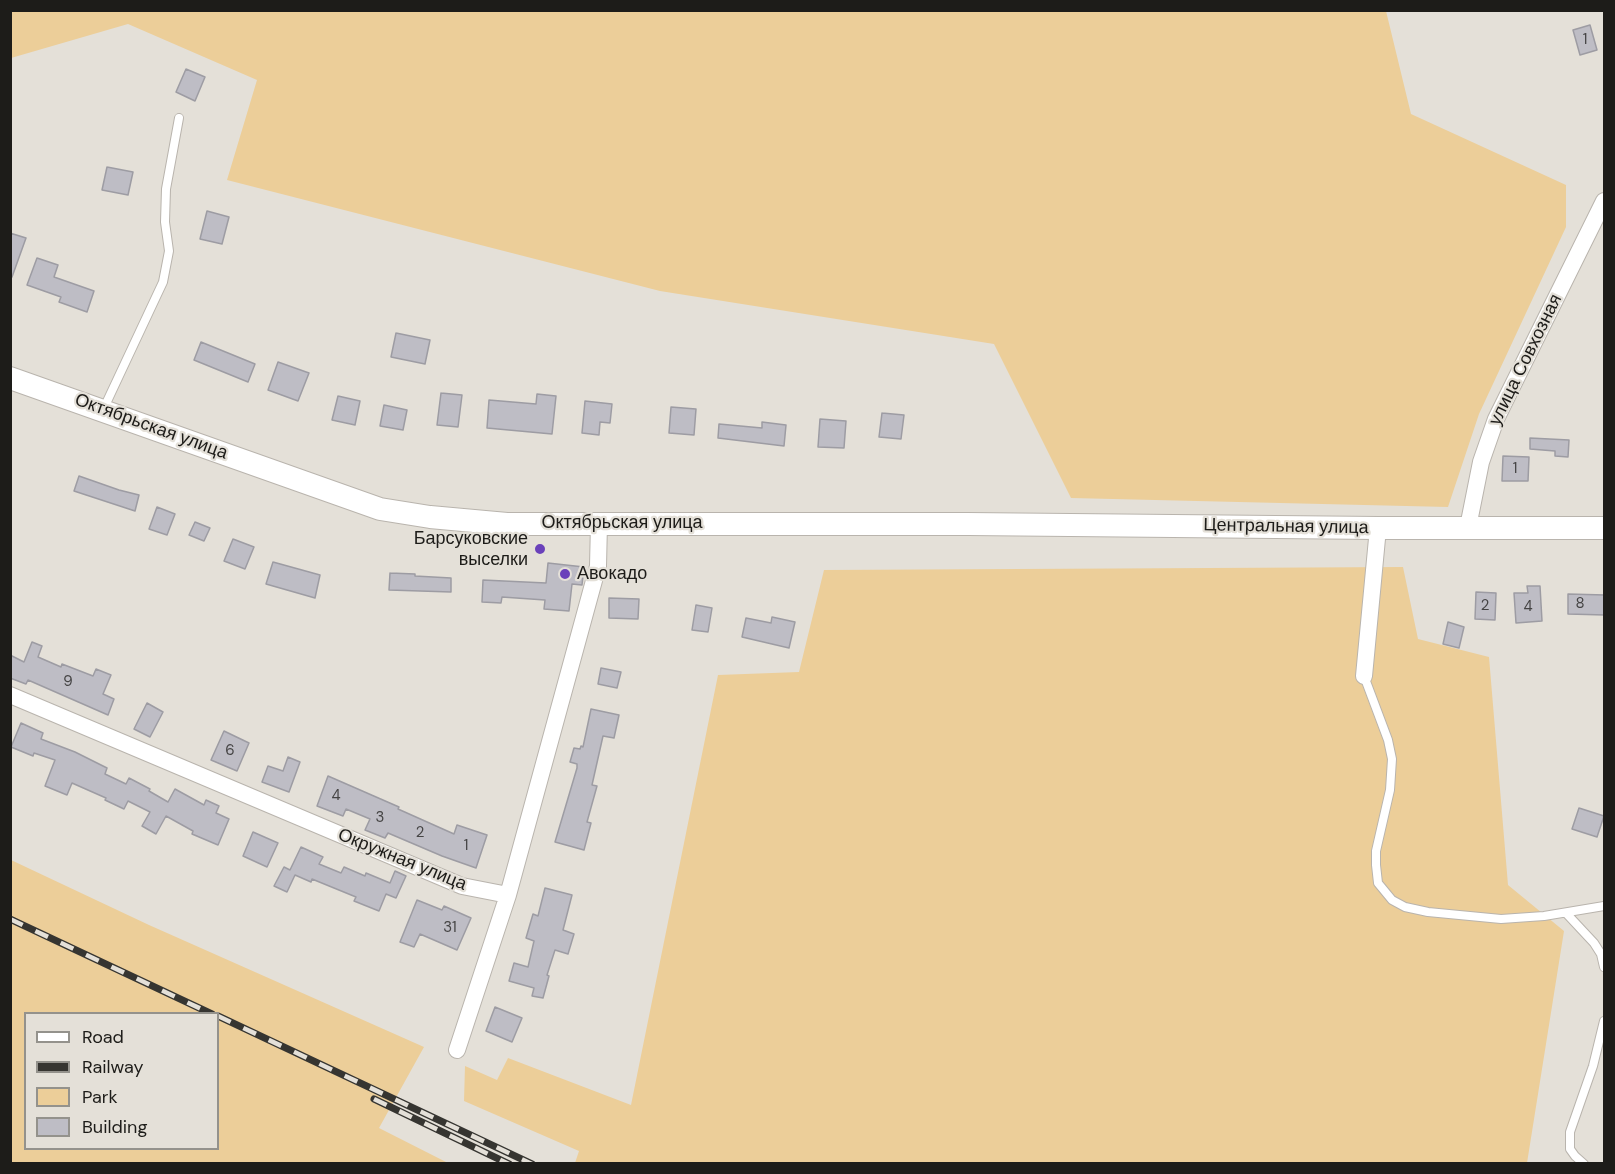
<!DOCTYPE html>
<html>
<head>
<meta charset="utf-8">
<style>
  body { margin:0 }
  #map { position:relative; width:1615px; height:1174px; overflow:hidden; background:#e4e0d8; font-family:"DM Sans",sans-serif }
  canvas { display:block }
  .frame { position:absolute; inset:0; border:12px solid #1d1c19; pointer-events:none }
  .legend { position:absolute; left:24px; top:1012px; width:195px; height:138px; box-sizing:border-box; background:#e4e0d8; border:2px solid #94928c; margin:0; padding:8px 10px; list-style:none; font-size:18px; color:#1d1c19 }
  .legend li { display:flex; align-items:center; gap:12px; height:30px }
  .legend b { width:30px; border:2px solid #94928c }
</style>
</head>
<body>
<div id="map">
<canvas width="1615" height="1174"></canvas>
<div class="frame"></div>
<ul class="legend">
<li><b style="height:8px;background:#fff"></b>Road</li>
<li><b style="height:8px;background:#363531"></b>Railway</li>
<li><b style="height:16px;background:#ecce99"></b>Park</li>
<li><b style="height:16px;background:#bebdc5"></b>Building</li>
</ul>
</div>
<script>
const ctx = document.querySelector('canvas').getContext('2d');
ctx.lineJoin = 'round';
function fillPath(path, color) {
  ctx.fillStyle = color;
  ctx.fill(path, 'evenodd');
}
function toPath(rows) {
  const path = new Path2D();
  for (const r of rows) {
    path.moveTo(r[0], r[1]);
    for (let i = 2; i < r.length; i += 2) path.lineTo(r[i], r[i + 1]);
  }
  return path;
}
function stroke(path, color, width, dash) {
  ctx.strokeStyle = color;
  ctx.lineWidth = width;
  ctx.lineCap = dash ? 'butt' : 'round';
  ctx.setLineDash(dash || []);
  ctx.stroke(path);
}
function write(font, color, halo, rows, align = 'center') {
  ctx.font = font + ' "DM Sans",sans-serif';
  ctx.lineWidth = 4.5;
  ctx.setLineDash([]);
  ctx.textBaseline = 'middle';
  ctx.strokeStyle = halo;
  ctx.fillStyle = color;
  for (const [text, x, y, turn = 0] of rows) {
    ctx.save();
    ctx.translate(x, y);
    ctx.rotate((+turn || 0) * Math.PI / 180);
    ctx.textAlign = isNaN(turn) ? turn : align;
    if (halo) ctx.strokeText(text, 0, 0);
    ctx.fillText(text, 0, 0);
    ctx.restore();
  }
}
const green = toPath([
  [11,10,1386,11,1411,114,1566,185,1566,227,1479,414,1448,507,1071,498,994,344,660,291,227,180,257,80,128,24,11,58],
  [1403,567,1418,639,1489,657,1508,885,1564,931,1527,1163,575,1163,579,1151,464,1101,465,1066,497,1080,508,1058,631,1105,718,675,799,672,824,570],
  [11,860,149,925,424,1047,379,1128,448,1163,11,1163],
  [26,1014,218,1014,218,1148,26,1148]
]);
const building = toPath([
  [1590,25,1597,50,1580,55,1573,30,1590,25],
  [186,69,205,77,195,101,176,92,186,69],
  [107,167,133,172,128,195,102,190,107,167],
  [207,211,229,217,222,244,200,239,207,211],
  [10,233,26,238,12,277,10,277,10,233],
  [37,258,58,265,54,277,94,291,87,312,59,302,61,297,27,285,37,258],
  [396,333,430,340,425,364,391,357,396,333],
  [201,342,255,364,248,382,194,360,201,342],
  [278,362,309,373,298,401,268,390,278,362],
  [441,393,462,395,458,427,437,425,441,393],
  [537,394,556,396,552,434,487,428,489,400,536,404,537,394],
  [338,396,360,401,355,425,332,420,338,396],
  [585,401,612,404,610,423,600,422,599,435,582,433,585,401],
  [384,405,407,410,403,430,380,426,384,405],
  [671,407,696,409,694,435,669,433,671,407],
  [882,413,904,415,901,439,879,437,882,413],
  [820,419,846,421,844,448,818,447,820,419],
  [762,422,786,425,784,446,718,438,719,424,762,428,762,422],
  [1530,438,1569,440,1568,457,1555,456,1555,451,1530,449,1530,438],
  [1503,456,1529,457,1528,481,1502,481,1503,456],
  [79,476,119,490,139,495,135,511,74,491,79,476],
  [157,507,175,514,167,535,149,529,157,507],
  [195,522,210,528,204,541,189,535,195,522],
  [233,539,254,547,245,569,224,561,233,539],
  [273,562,320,575,315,598,266,584,273,562],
  [548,563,584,567,582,585,572,584,569,611,544,609,545,600,502,597,501,603,482,602,483,580,546,583,548,563],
  [390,573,415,574,415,576,451,578,451,592,389,590,390,573],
  [1527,586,1540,586,1542,621,1516,623,1514,593,1528,593,1527,586],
  [1476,592,1496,593,1495,620,1475,619,1476,592],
  [1568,594,1605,595,1605,615,1568,614,1568,594],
  [609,598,639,599,638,619,609,618,609,598],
  [696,605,712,608,708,632,692,630,696,605],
  [772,617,795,622,789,648,742,637,746,618,771,623,772,617],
  [1448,622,1464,627,1459,648,1443,644,1448,622],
  [32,642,42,646,38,657,61,667,62,664,93,676,96,669,111,675,103,694,114,699,108,715,28,680,26,684,10,678,10,655,24,662,32,642],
  [601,668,621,672,617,688,598,684,601,668],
  [147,703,163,712,150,737,134,729,147,703],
  [591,709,619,715,614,738,603,736,592,785,597,786,587,822,591,823,584,850,555,842,577,768,577,764,570,762,574,748,580,749,581,746,583,747,591,709],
  [21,723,43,733,41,739,75,752,107,768,105,774,126,784,129,778,150,789,149,791,168,802,175,789,204,805,206,800,219,806,216,813,229,819,218,845,192,834,193,831,166,816,156,834,142,826,150,812,128,801,124,809,105,800,106,798,72,783,67,795,45,786,55,760,34,753,33,756,11,747,21,723],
  [224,731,249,743,237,771,211,760,224,731],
  [288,757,300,762,289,792,262,782,268,766,283,771,288,757],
  [328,776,399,807,398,809,454,834,457,825,487,835,476,868,442,856,388,833,385,838,365,830,370,819,346,809,343,816,317,806,328,776],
  [1579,808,1604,816,1597,837,1572,829,1579,808],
  [253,832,278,843,267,867,243,856,253,832],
  [301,847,323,857,319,864,341,873,344,867,365,876,366,873,390,883,395,871,406,876,396,898,386,894,379,911,354,901,356,897,312,879,311,882,295,875,287,892,274,886,284,867,290,870,301,847],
  [545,888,572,895,563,930,574,934,568,954,555,950,547,975,549,976,543,998,532,996,534,988,509,981,514,963,528,967,534,941,526,938,533,914,538,916,545,888],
  [417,900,442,910,444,906,471,918,457,950,420,934,414,947,400,942,417,900],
  [495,1007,522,1018,512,1042,486,1031,495,1007]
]);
const service = toPath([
  [103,410,163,282,169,251,165,222,166,189,179,118],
  [1364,676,1388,740,1392,759,1390,790,1376,851,1376,865,1378,883,1392,900,1405,907,1428,912,1501,919,1544,916,1604,906],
  [1566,913,1594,943,1601,954,1604,967],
  [1584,1164,1575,1156,1570,1149,1570,1132,1593,1066,1604,1021]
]);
const minor = toPath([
  [1468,527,1481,462,1496,419,1604,201],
  [1364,676,1378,528],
  [10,695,462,886,508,895,598,566,599,523],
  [457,1050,508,895]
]);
const secondary = toPath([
  [10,378,380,509,430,517,507,524,968,524,1378,528,1604,528]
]);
const rail = toPath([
  [10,919,212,1014],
  [218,1016,532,1164],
  [374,1099,509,1164]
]);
const markers = [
  [540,549,6,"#6a41ba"],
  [565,574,6,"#6a41ba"]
];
const numberNames = [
  ["1",1585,40],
  ["1",1515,469],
  ["8",1580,604],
  ["2",1485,606],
  ["4",1528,607],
  ["9",68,682],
  ["6",230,751],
  ["4",336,796],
  ["3",380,818],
  ["2",420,833],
  ["1",466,846],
  ["31",450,928]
];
const streetNames = [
  ["улица Совхозная",1526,360,-64],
  ["Октябрьская улица",151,427,20],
  ["Октябрьская улица",622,523],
  ["Центральная улица",1286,527,1],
  ["Окружная улица",402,860,22]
];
const poiNames = [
  ["Барсуковские",528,539],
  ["выселки",528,560],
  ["Авокадо",577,574,"left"]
];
fillPath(green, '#ecce99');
fillPath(building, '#bebdc5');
stroke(building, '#9d9ca3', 1.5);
stroke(service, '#b9b4ad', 10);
stroke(minor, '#b9b4ad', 18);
stroke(secondary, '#b9b4ad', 24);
stroke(service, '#fff', 8);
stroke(minor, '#fff', 16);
stroke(secondary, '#fff', 22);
stroke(rail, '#363531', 7);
stroke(rail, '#e4e0d8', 4.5, [14]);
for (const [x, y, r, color] of markers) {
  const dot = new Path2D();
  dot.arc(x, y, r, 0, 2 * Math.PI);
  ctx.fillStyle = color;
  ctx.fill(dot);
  stroke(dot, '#e4e0d8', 2);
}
write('15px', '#454444', null, numberNames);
write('18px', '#1d1c19', '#e4e0d8', streetNames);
write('18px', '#1d1c19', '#e4e0d8', poiNames, 'right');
</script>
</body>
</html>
